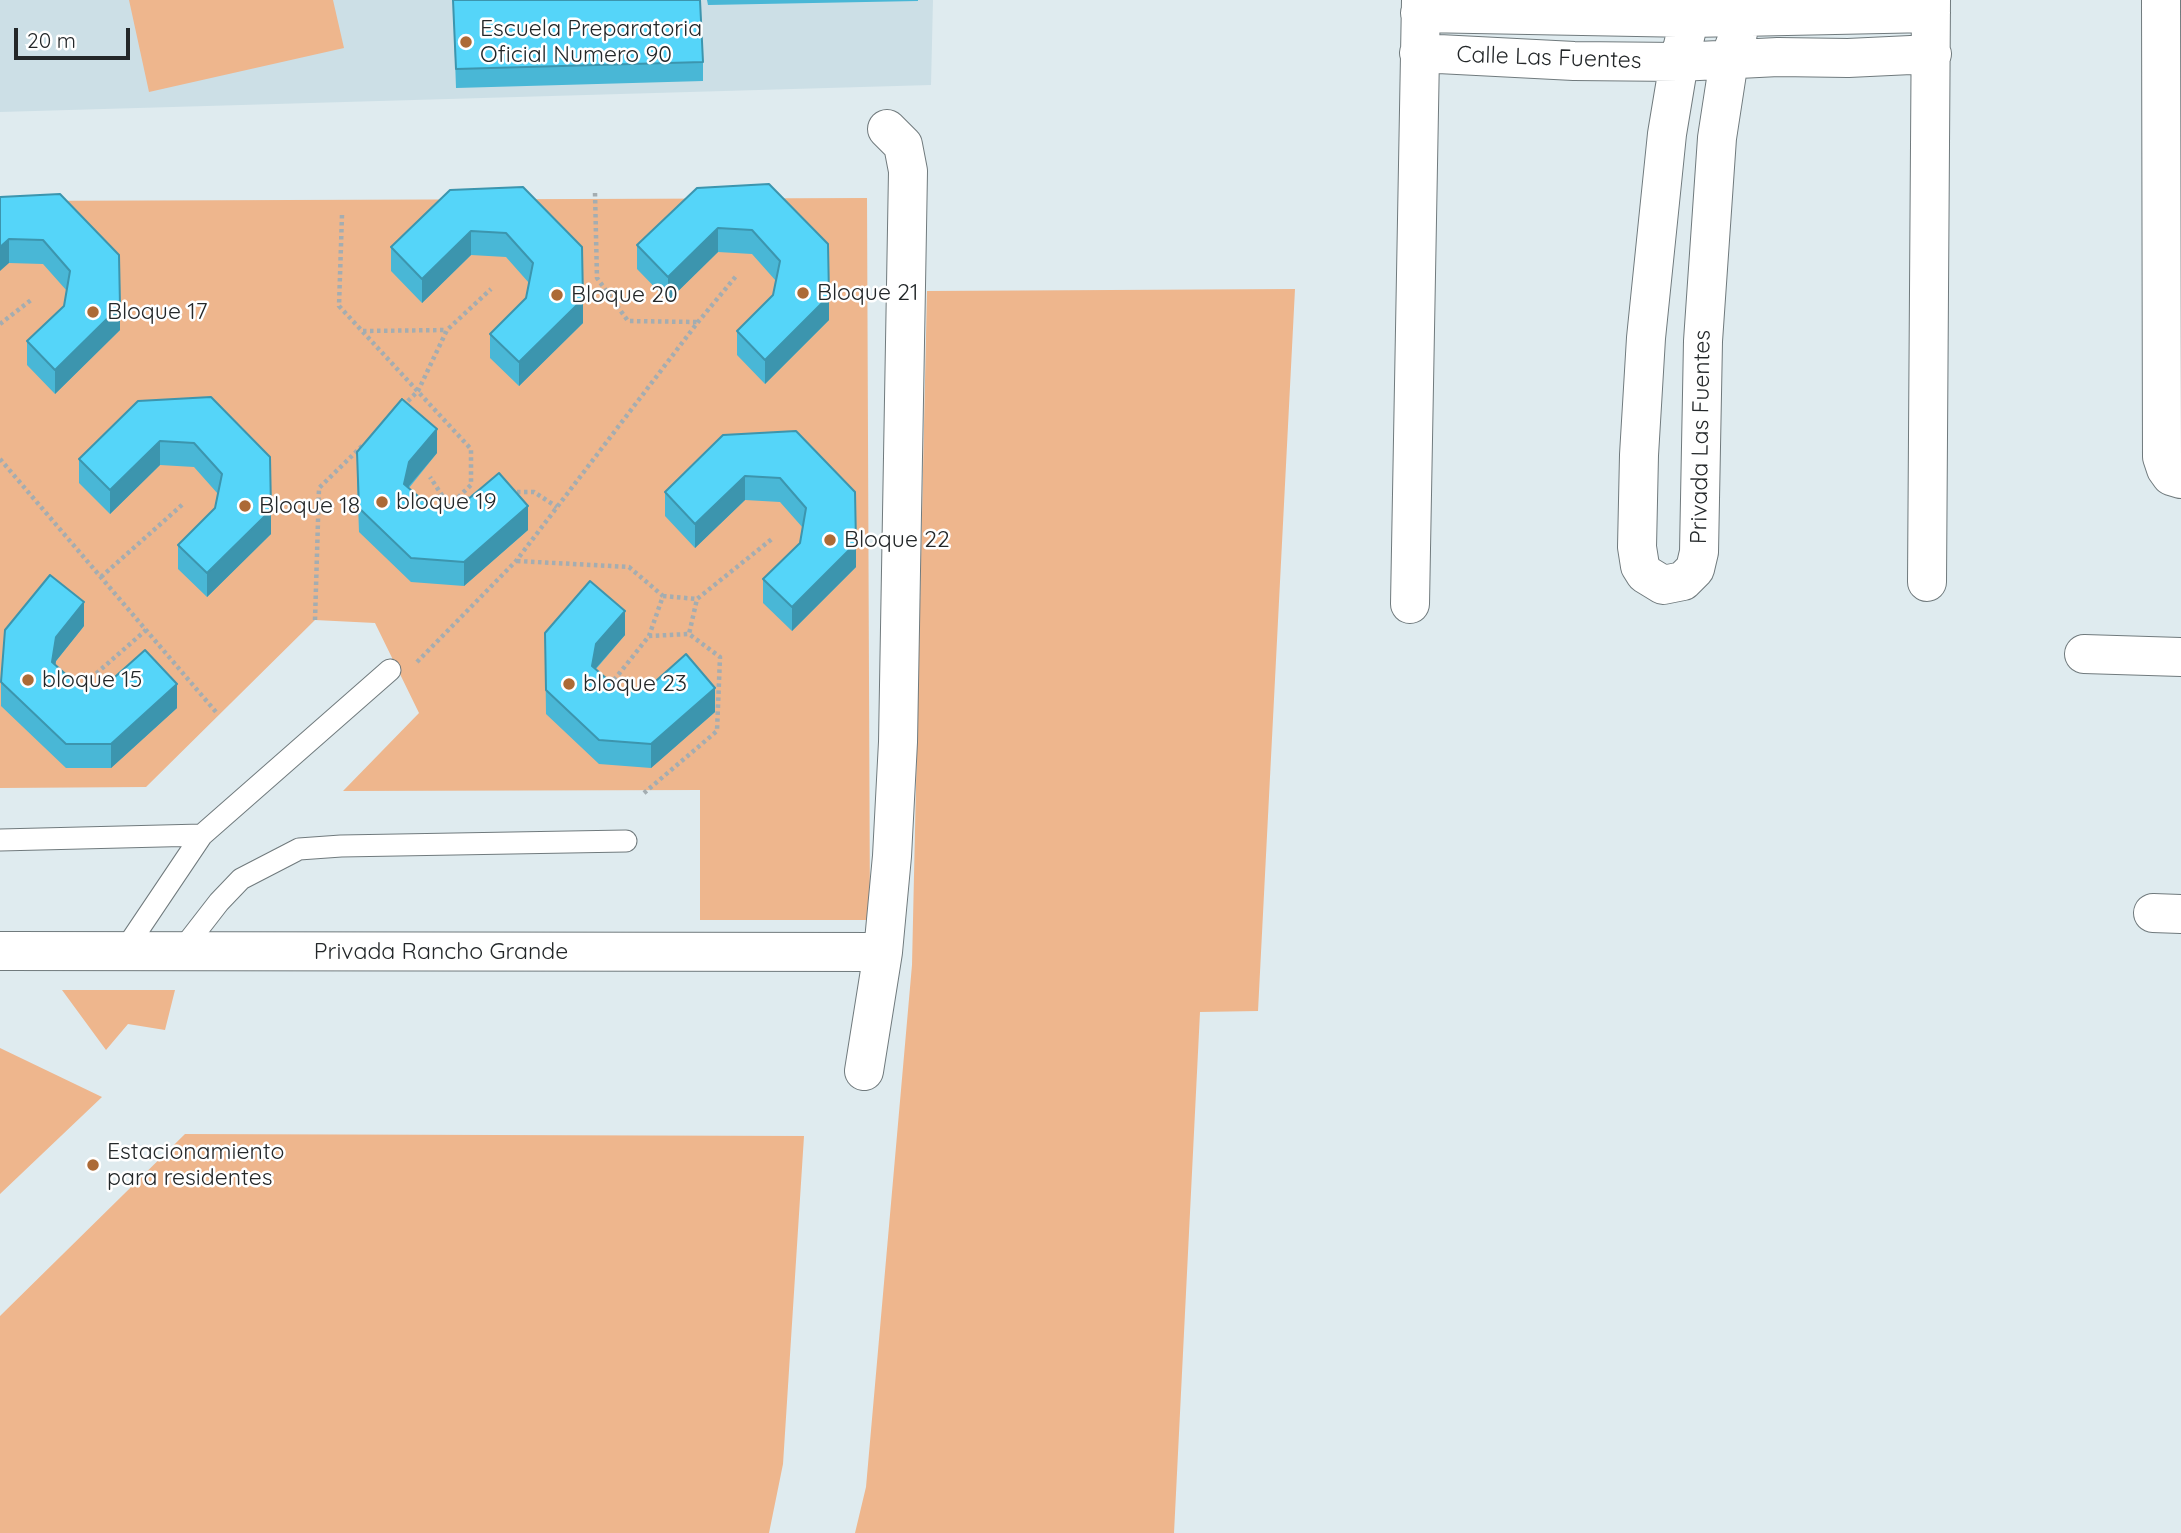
<!DOCTYPE html>
<html>
<head>
<meta charset="utf-8">
<style>
  body { margin:0 }
  #map { position:relative; width:2181px; height:1533px; overflow:hidden; background:#dfebef; font-family:Quicksand,sans-serif }
  canvas { display:block }
  .scale { position:absolute; left:14px; top:28px; width:116px; height:32px; box-sizing:border-box; border:4px solid #232729; border-top:0; padding-left:9px; font-size:21px; line-height:24px; white-space:nowrap; color:#232729; -webkit-text-stroke:5px #fff; paint-order:stroke }
</style>
</head>
<body>
<div id="map">
<canvas width="2181" height="1533"></canvas>
<div class="scale">20 m</div>
</div>
<script>
const ctx = document.querySelector('canvas').getContext('2d');
ctx.lineJoin = 'round';
function fillPath(path, color) {
  ctx.fillStyle = color;
  ctx.fill(path, 'evenodd');
}
function toPath(rows) {
  const path = new Path2D();
  for (const r of rows) {
    path.moveTo(r[0], r[1]);
    for (let i = 2; i < r.length; i += 2) path.lineTo(r[i], r[i + 1]);
  }
  return path;
}
function stroke(path, color, width, dash) {
  ctx.strokeStyle = color;
  ctx.lineWidth = width;
  ctx.lineCap = dash ? 'butt' : 'round';
  ctx.setLineDash(dash || []);
  ctx.stroke(path);
}
function write(font, color, halo, rows, align = 'center') {
  ctx.font = font + ' Quicksand,sans-serif';
  ctx.lineWidth = 5;
  ctx.setLineDash([]);
  ctx.textBaseline = 'middle';
  ctx.strokeStyle = halo;
  ctx.fillStyle = color;
  for (const [text, x, y, turn = 0] of rows) {
    ctx.save();
    ctx.translate(x, y);
    ctx.rotate((+turn || 0) * Math.PI / 180);
    ctx.textAlign = isNaN(turn) ? turn : align;
    if (halo) ctx.strokeText(text, 0, 0);
    ctx.fillText(text, 0, 0);
    ctx.restore();
  }
}
const built = toPath([
  [0,0,933,0,931,85,0,112]
]);
const green = toPath([
  [129,0,333,0,344,48,149,92],
  [867,198,870,920,700,920,700,790,343,791,419,713,375,623,315,620,146,787,0,788,0,201],
  [1295,289,1258,1011,1200,1012,1174,1533,855,1533,866,1487,912,965,927,291],
  [62,990,175,990,165,1030,128,1024,106,1050],
  [0,1048,102,1097,0,1194],
  [185,1134,804,1136,783,1464,769,1533,0,1533,0,1316]
]);
const path = toPath([
  [595,193,597,278,628,321,698,322],
  [342,215,339,306,471,449,471,485,449,506,430,477],
  [0,324,31,300],
  [363,331,447,330],
  [403,406,418,391,447,330,491,289],
  [0,459,216,712],
  [510,492,534,492,557,507],
  [453,504,474,496],
  [517,561,629,567,663,596,649,636],
  [101,577,183,504],
  [663,596,697,599],
  [315,620,319,488,364,444],
  [417,662,516,561,698,322,737,275],
  [91,678,146,630],
  [614,680,649,636,689,634],
  [644,793,717,731,720,657,689,634,697,599,773,538]
]);
const lane = toPath([
  [0,840,202,835],
  [124,951,202,835,390,670],
  [181,951,219,902,241,879,299,849,341,846,626,841]
]);
const street = toPath([
  [1694,0,1679,62,1667,134,1646,338,1639,455,1637,547,1640,566,1645,574,1663,585,1683,581,1695,569,1699,552,1703,341,1717,138,1729,60,1736,42,1745,0],
  [2161,0,2162,457,2166,469,2171,476,2181,479],
  [1420,13,1691,18,1931,13],
  [1419,53,1574,61,1679,62,1778,57,1848,58,1932,54],
  [1927,582,1931,0],
  [1410,604,1421,0],
  [2084,654,2181,657],
  [2153,913,2181,914],
  [0,951,883,952],
  [864,1071,883,952,892,856,898,742,908,171,903,145,887,129]
]);
const wall = toPath([
  [453,0,703,62,703,81,456,88],
  [707,0,918,0,918,1,708,5],
  [769,184,829,320,765,384,737,355,737,331,773,295,776,281,752,254,718,252,668,301,637,269,637,245],
  [523,187,583,323,519,386,490,358,490,334,526,298,529,283,506,257,471,255,422,303,391,271,391,247],
  [60,194,120,330,55,394,27,365,27,341,64,306,67,291,43,264,9,263,0,197],
  [211,397,271,534,207,597,178,569,178,545,215,508,218,494,194,467,160,465,110,514,79,483,79,459],
  [796,431,856,567,792,631,763,603,763,579,800,543,803,528,780,502,745,500,695,548,665,516,665,492],
  [437,453,409,488,434,510,528,530,464,586,411,582,359,532,357,476],
  [84,626,56,661,55,665,81,688,177,708,111,768,66,768,1,706,1,682],
  [545,633,625,635,596,669,622,692,715,712,651,768,599,764,546,714]
]);
const shadedWall = toPath([
  [718,228,718,252,668,301,668,277],
  [471,231,471,255,422,303,422,279],
  [9,239,9,263,0,271,0,247],
  [829,296,829,320,765,384,765,360],
  [583,299,583,323,519,386,519,362],
  [120,306,120,330,55,394,55,370],
  [437,429,437,453,409,486,404,508,404,484,409,462],
  [160,441,160,465,110,514,110,490],
  [745,476,745,500,695,548,695,524],
  [528,506,528,530,464,586,464,562],
  [271,510,271,534,207,597,207,573],
  [856,543,856,567,792,631,792,607],
  [84,602,84,626,56,661,52,686,52,662,56,637],
  [625,611,625,635,596,668,592,690,592,666,596,644],
  [177,684,177,708,111,768,111,744],
  [715,688,715,712,651,768,651,744]
]);
const building = toPath([
  [453,0,700,0,703,62,456,69,453,0],
  [769,184,828,244,829,296,765,360,737,331,773,295,780,261,752,230,718,228,668,277,637,245,697,188,769,184],
  [523,187,582,247,583,299,519,362,490,334,526,298,533,263,506,233,471,231,422,279,391,247,450,190,523,187],
  [60,194,119,255,120,306,55,370,27,341,64,306,70,271,43,240,9,239,0,247,0,197,60,194],
  [211,397,270,457,271,510,207,573,178,545,215,508,222,474,194,443,160,441,110,490,79,459,138,401,211,397],
  [402,399,437,429,409,462,404,484,434,510,460,506,499,473,528,506,464,562,411,558,359,508,357,452,402,399],
  [796,431,855,492,856,543,792,607,763,579,800,543,806,508,780,478,745,476,695,524,665,492,723,435,796,431],
  [50,575,84,602,56,637,52,662,81,688,107,684,145,650,177,684,111,744,66,744,1,682,5,630,50,575],
  [590,581,625,611,596,644,592,666,622,692,648,688,686,654,715,688,651,744,599,740,546,690,545,633,590,581]
]);
const markers = [
  [466,42,7,"#ac6a36"],
  [803,293,7,"#ac6a36"],
  [557,295,7,"#ac6a36"],
  [93,312,7,"#ac6a36"],
  [382,502,7,"#ac6a36"],
  [245,506,7,"#ac6a36"],
  [830,540,7,"#ac6a36"],
  [28,680,7,"#ac6a36"],
  [569,684,7,"#ac6a36"],
  [93,1165,7,"#ac6a36"]
];
const poiNames = [
  ["Escuela Preparatoria",480,29],
  ["Oficial Numero 90",480,55],
  ["Bloque 21",817,293],
  ["Bloque 20",571,295],
  ["Bloque 17",107,312],
  ["bloque 19",396,502],
  ["Bloque 18",259,506],
  ["Bloque 22",844,540],
  ["bloque 15",42,680],
  ["bloque 23",583,684],
  ["Estacionamiento",107,1152],
  ["para residentes",107,1178]
];
const streetNames = [
  ["Calle Las Fuentes",1549,58,2],
  ["Privada Las Fuentes",1701,437,-89],
  ["Privada Rancho Grande",441,952]
];
fillPath(built, '#ccdfe6');
fillPath(green, '#eeb68d');
stroke(lane, '#707a7d', 23);
stroke(street, '#707a7d', 40);
stroke(path, '#a4adb1', 4.5, [3.5, 3.5]);
stroke(lane, '#fff', 21);
stroke(street, '#fff', 38);
fillPath(wall, '#49b7d6');
fillPath(shadedWall, '#3c95ae');
fillPath(building, '#55d5f9');
stroke(building, '#3c95ae', 2);
for (const [x, y, r, color] of markers) {
  const dot = new Path2D();
  dot.arc(x, y, r, 0, 2 * Math.PI);
  ctx.fillStyle = color;
  ctx.fill(dot);
  stroke(dot, '#fff', 2.5);
}
write('23px', '#232729', '#fff', poiNames, 'left');
write('23px', '#232729', '#fff', streetNames);
</script>
</body>
</html>
